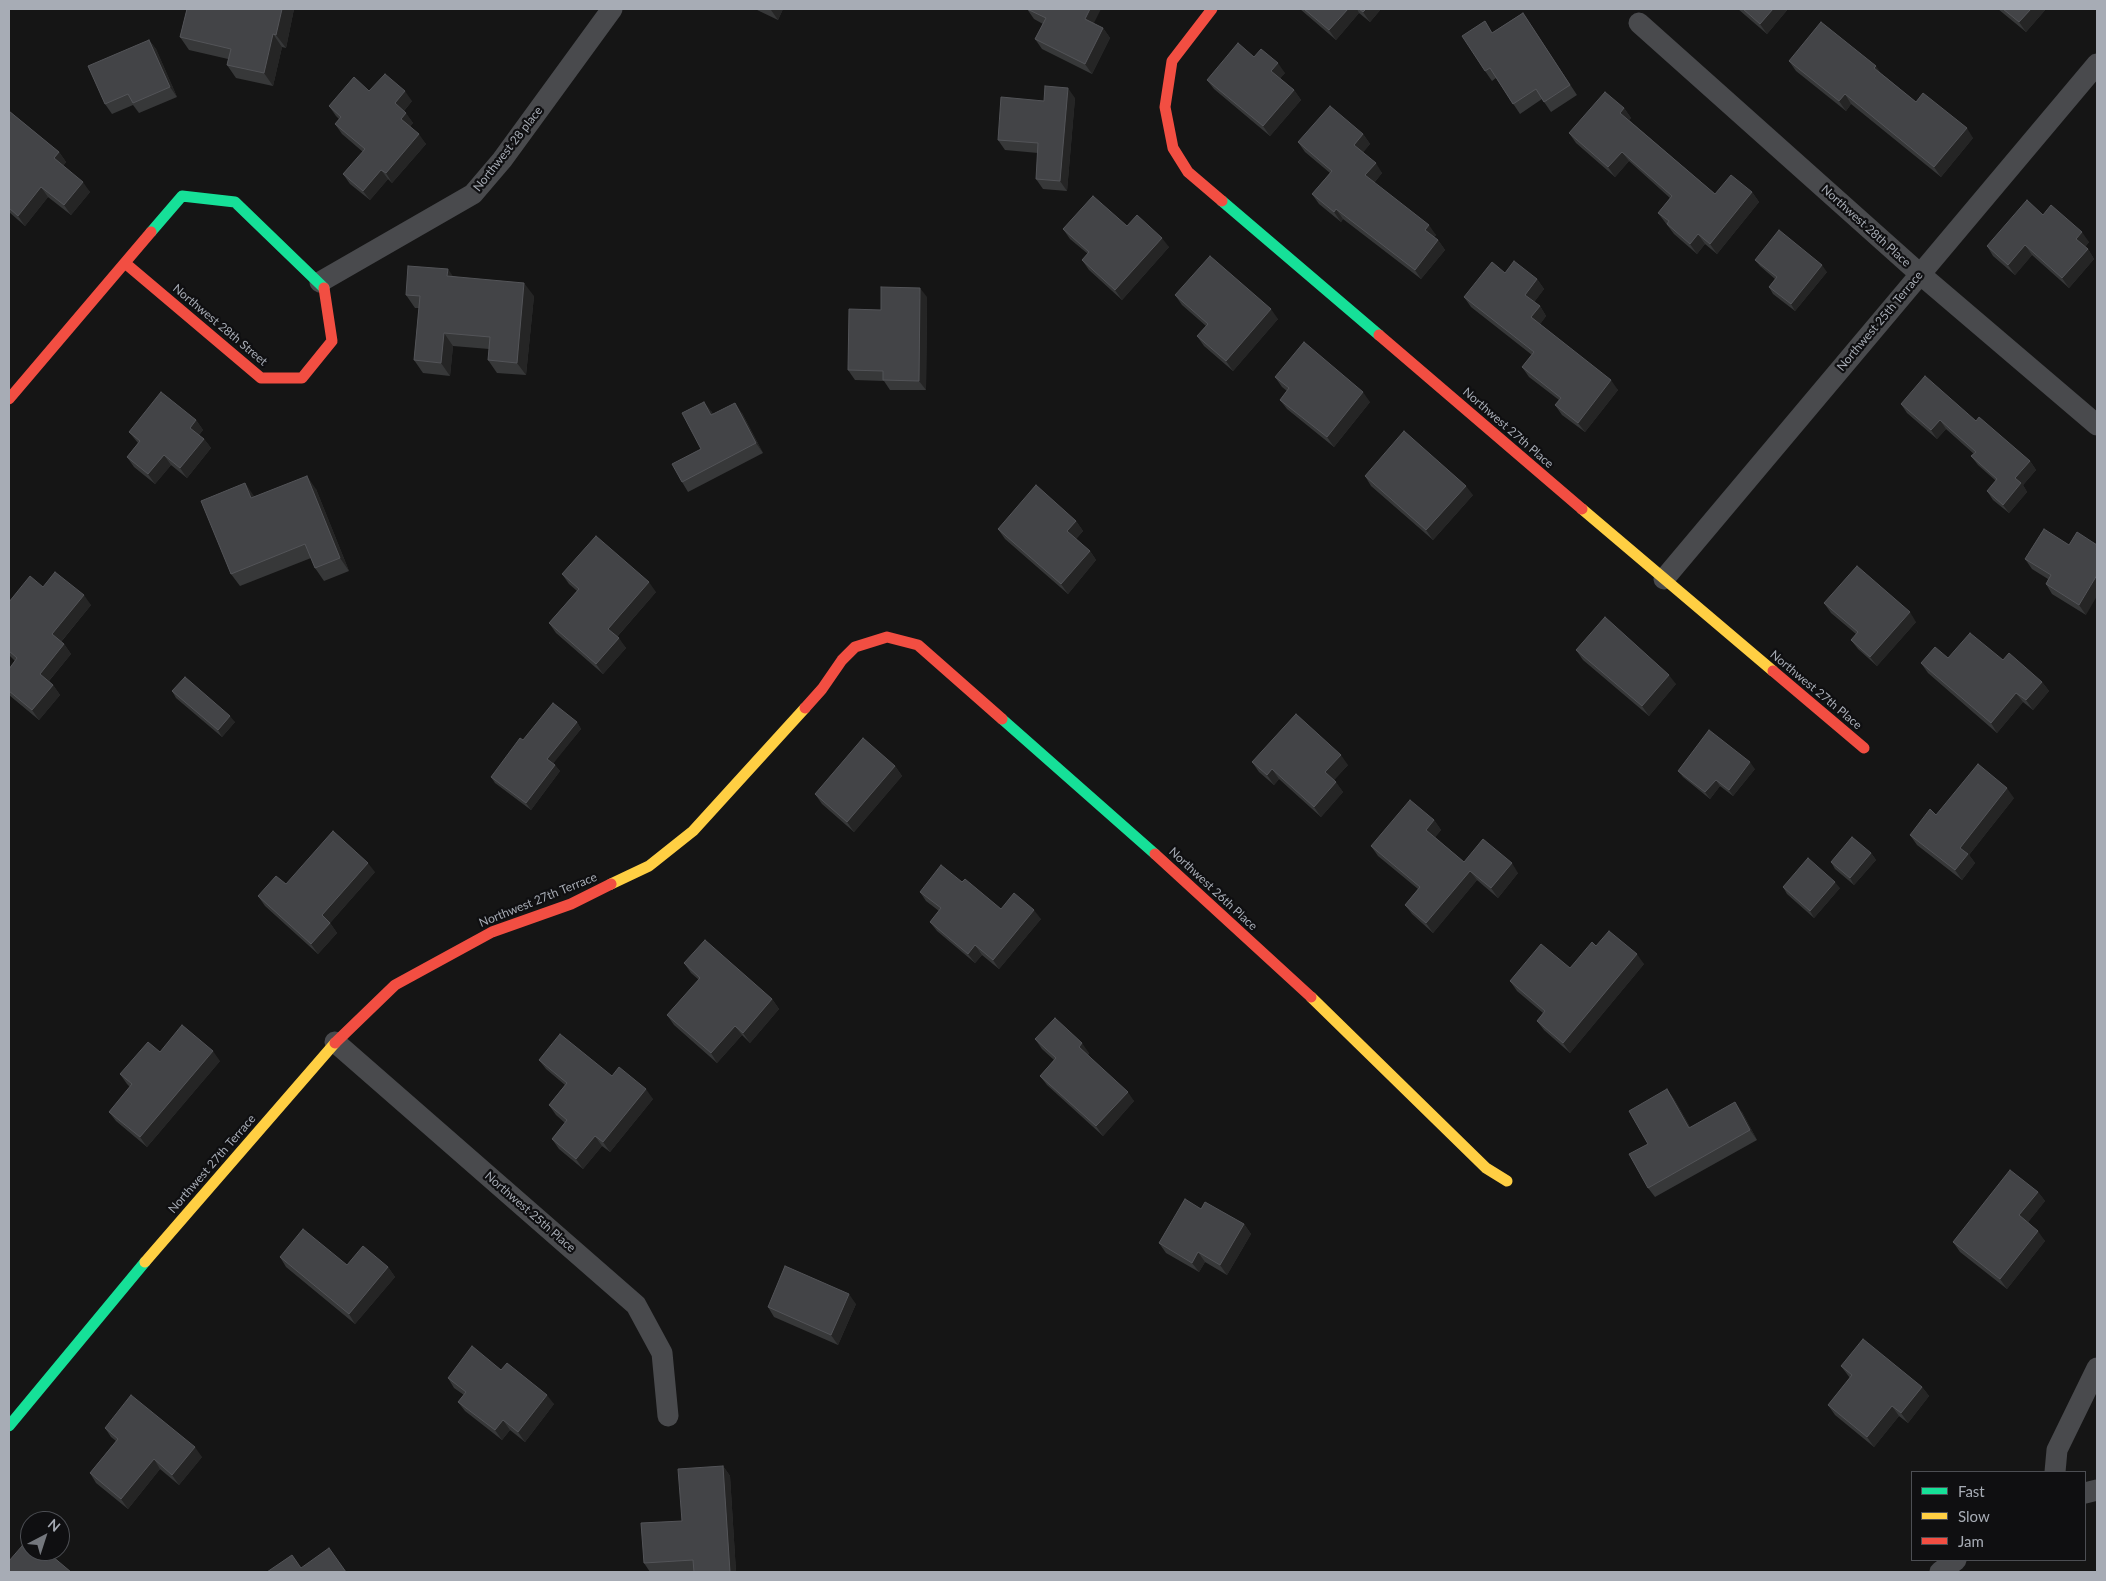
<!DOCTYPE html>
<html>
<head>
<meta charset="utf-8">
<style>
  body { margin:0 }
  #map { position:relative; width:2106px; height:1581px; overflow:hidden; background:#151515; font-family:Lato,sans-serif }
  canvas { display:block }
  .frame { position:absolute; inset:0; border:10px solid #a7acb5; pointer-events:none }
  .legend { position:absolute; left:1911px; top:1471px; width:175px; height:90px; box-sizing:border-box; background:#0f0f11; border:1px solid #4c4e53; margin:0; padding:6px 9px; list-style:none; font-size:15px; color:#a7acb5 }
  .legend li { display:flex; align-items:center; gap:10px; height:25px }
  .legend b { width:25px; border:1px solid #4c4e53 }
  .north { position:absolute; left:20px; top:1511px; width:50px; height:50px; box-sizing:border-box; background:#0f0f11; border:1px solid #4c4e53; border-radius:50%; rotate:40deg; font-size:14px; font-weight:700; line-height:20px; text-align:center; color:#a7acb5 }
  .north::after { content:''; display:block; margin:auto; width:18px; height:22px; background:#74777d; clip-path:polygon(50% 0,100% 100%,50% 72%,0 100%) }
</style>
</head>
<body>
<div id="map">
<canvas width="2106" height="1581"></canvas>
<div class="frame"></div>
<ul class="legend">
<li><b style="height:6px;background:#16e098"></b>Fast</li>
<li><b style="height:6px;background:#ffcf43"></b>Slow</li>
<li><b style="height:6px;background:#f24e42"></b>Jam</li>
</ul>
<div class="north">N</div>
</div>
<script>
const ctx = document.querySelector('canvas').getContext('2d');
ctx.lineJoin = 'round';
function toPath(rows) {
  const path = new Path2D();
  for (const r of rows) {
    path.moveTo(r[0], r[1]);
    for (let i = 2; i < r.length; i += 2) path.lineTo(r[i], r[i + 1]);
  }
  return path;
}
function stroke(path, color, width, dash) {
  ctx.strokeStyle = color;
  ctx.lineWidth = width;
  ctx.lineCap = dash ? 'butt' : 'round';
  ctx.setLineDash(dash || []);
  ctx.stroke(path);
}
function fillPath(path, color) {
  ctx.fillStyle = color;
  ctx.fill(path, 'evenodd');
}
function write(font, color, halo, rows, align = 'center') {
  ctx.font = font + ' Lato,sans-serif';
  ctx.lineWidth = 4.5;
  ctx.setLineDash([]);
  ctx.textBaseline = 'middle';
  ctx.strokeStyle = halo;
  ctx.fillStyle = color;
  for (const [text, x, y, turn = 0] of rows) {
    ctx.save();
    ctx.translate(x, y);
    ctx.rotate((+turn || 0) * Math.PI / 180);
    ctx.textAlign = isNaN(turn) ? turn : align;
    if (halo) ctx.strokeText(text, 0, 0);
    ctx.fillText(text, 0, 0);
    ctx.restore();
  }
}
const street = toPath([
  [1639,23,1920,274,2097,425],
  [320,282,473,194,502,160,612,9],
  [1664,579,2097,64],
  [335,1042,636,1305,662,1353,668,1416],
  [2055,1472,2057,1450,2097,1368],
  [2085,1493,2097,1490],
  [1940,1572,1956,1560]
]);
const fast = toPath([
  [1222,201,1379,335],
  [151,232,182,196,235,202,324,288],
  [1002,719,1155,854],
  [9,1426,145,1262]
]);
const slow = toPath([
  [1582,509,1773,671],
  [611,884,649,866,693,831,805,708],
  [1311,997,1486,1168,1507,1181],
  [145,1262,335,1043]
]);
const jam = toPath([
  [1212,9,1172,61,1165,107,1173,148,1188,172,1222,201],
  [125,263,261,378,302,378,332,341,324,288],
  [1379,335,1582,509],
  [9,399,151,232],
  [1773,671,1864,748],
  [805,708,822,689,842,660,855,647,887,637,918,645,1002,719],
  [1155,854,1311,997],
  [335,1043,395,985,492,932,571,904,611,884]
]);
const wall = toPath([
  [187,9,294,9,286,48,282,47,273,86,236,78,227,65,228,59,189,50,180,37],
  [755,9,783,9,778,20],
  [1027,9,1094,24,1103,28,1110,38,1092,74,1042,49,1035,39,1043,24,1034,19],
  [1300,9,1381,9,1370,22,1359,13,1336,40],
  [1738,9,1788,9,1767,34],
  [1998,9,2046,9,2026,32],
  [1523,13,1577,95,1551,112,1542,99,1520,114,1496,78,1492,81,1485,71,1493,32],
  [149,40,156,49,177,97,139,113,133,105,112,114,105,104],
  [1254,57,1285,73,1280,78,1294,90,1301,100,1270,136,1214,89,1207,80],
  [1789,61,1882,74,1916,102,1973,138,1941,177,1851,104,1846,111,1796,71],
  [369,91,412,101,404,111,413,123,410,126,426,144,392,183,388,179,370,200,350,184,343,174,363,152,342,134,335,124,339,119,336,116,329,106],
  [1075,98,1067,191,1043,189,1036,179,1038,153,1005,150,998,140,1044,101],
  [1624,108,1631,118,1629,120,1715,194,1752,192,1759,202,1717,254,1705,244,1697,254,1674,234,1658,213,1670,198,1629,161,1615,177,1576,143,1569,133],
  [9,111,59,152,66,162,63,166,90,192,71,215,48,197,25,226,9,212],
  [1363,134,1370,144,1363,152,1382,173,1374,183,1436,235,1434,237,1438,240,1445,250,1421,279,1343,219,1341,222,1319,204,1312,194,1330,173,1305,152,1298,142],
  [2043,215,2089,242,2085,247,2088,249,2094,259,2069,288,2032,255,2015,275,1993,256,1987,246],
  [1127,226,1169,247,1122,300,1089,270,1082,260,1088,254,1070,239,1063,229],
  [1755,260,1827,272,1795,311,1773,294,1769,287,1775,279,1760,266],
  [1505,273,1537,279,1544,289,1534,302,1540,306,1546,316,1540,324,1618,390,1585,432,1562,415,1555,405,1559,400,1529,377,1522,367,1532,355,1471,307,1464,297],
  [453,276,534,296,526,375,497,373,488,360,489,349,453,346,450,376,423,373,414,360,419,308,415,308,406,295],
  [1175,295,1278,319,1233,371,1204,346,1197,336,1206,326,1182,305],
  [927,297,926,390,890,390,884,381,855,380,848,370,881,310],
  [1275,377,1370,402,1334,447,1287,409,1280,400,1287,391,1282,387],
  [1901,404,1976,421,2030,461,2036,470,2023,485,2027,492,2009,513,1993,500,1987,491,1996,481,1978,465,1971,456,1974,454,1946,429,1937,439,1907,413],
  [711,411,713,414,742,413,763,453,688,492,682,482,701,449],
  [196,420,203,430,199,435,204,439,211,448,187,478,171,465,155,484,134,467,127,457,138,443,129,432],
  [1365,476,1473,495,1433,540,1371,486],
  [316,489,349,571,324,581,315,568,311,558,240,586,231,574,254,497],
  [1076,521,1083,531,1076,539,1090,551,1096,560,1068,594,1005,539,998,529],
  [2069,545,2086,615,2052,594,2046,584,2048,579,2032,569,2025,559],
  [562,574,656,592,617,637,626,648,603,674,556,633,549,623,577,591,569,584],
  [43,587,91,605,61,642,64,644,71,654,49,681,53,685,60,695,39,720,9,695,9,669,15,661,9,655,9,602],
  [1824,603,1916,622,1877,666,1858,649,1851,640,1856,634,1831,613],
  [1576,650,1676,684,1649,716,1583,660],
  [1948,658,2003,660,2042,682,2049,691,2033,710,2023,702,1997,733,1928,673,1921,663],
  [172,691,235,722,222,737,176,698],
  [577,722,581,729,553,763,560,771,531,810,495,783,491,777,523,740],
  [1252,762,1348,765,1334,780,1343,792,1321,817,1279,779,1274,785,1259,772],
  [895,766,902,776,854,832,822,804,815,794],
  [1755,769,1733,796,1720,786,1710,799,1683,777,1678,771],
  [2014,798,1969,855,1975,863,1962,880,1917,845,1910,835,1936,815],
  [1434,820,1441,830,1435,837,1464,862,1518,873,1498,898,1477,880,1433,933,1412,914,1405,905,1418,889,1378,856,1371,846],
  [1871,853,1876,860,1854,885,1835,869,1831,862],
  [375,872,330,923,337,933,318,954,265,906,258,896,286,884],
  [962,882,1001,909,1041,919,999,969,982,955,975,963,937,931,930,922,939,911,926,901,920,892],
  [1783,887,1840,888,1814,918,1787,894],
  [1596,946,1644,964,1570,1053,1544,1030,1537,1021,1543,1013,1517,991,1510,981,1570,968],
  [684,963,772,999,779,1009,750,1043,742,1035,717,1063,674,1025,667,1015,699,980,691,973],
  [1035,1039,1089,1053,1088,1055,1134,1101,1103,1136,1047,1085,1040,1076,1054,1060,1042,1049],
  [160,1052,220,1061,147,1147,116,1121,109,1112,130,1087,127,1084,120,1074],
  [539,1060,612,1076,653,1099,610,1152,602,1146,583,1169,559,1149,552,1139,565,1123,556,1115,549,1105,565,1085,546,1069],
  [1667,1089,1674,1099,1690,1127,1742,1112,1757,1140,1655,1197,1648,1188,1648,1144],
  [2038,1192,2045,1201,2028,1222,2045,1241,2007,1289,1960,1252,1953,1242],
  [1201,1209,1244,1224,1251,1234,1227,1275,1205,1262,1199,1272,1166,1253,1159,1243],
  [280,1257,347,1265,388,1267,395,1277,355,1324,286,1267],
  [856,1304,838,1345,774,1317,768,1307],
  [1841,1366,1922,1387,1929,1396,1908,1423,1899,1416,1874,1447,1835,1415,1828,1405,1850,1378],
  [501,1370,554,1404,525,1442,510,1430,502,1440,465,1411,458,1402,464,1395,454,1388,448,1378],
  [105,1428,202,1457,179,1485,160,1469,128,1509,96,1483,90,1473,116,1441,111,1437],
  [723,1466,730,1476,736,1572,694,1572,693,1571,650,1572,644,1563,682,1521]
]);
const shadedWall = toPath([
  [282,9,294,9,286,48,276,35],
  [772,9,783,9,778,20,771,10],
  [1090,9,1101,9,1091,29,1085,19],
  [1348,9,1357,9,1359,13,1336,40,1329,30],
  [1366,9,1381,9,1370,22,1363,12],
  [1773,9,1788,9,1767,34,1760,24],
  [2031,9,2046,9,2026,32,2019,22],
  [1103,28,1110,38,1092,74,1085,64],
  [273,34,282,47,273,86,264,73],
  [149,40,156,49,177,97,170,87],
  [1278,63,1285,73,1278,81,1271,71],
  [1876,66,1883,76,1874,68],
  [1068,88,1075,98,1067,191,1060,181],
  [1294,90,1301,100,1270,136,1263,126],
  [405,91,412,101,402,113,395,103],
  [1845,94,1851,104,1846,111,1839,101],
  [1624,108,1631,118,1627,123,1620,113],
  [406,113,413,123,408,129,401,119],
  [1967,128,1973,138,1941,177,1934,167],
  [419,134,426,144,392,183,386,173],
  [1363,134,1370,144,1361,155,1354,145],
  [59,152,66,162,61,168,54,158],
  [1622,152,1629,161,1615,177,1608,167],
  [1376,163,1382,173,1372,185,1365,175],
  [381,170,388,179,370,200,363,191],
  [83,182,90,192,71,215,64,205],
  [41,187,48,197,25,226,18,216],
  [1752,192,1759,202,1717,254,1710,244],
  [1336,209,1343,219,1341,222,1334,212],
  [1429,225,1436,235,1432,240,1425,230],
  [2082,232,2089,242,2083,249,2076,239],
  [1698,234,1705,244,1697,254,1690,244],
  [1162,238,1169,247,1122,300,1115,290],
  [1438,240,1445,250,1421,279,1415,270],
  [2025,245,2032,255,2015,275,2008,265],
  [2088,249,2094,259,2069,288,2062,278],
  [1822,265,1827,272,1795,311,1791,304],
  [448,269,457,282,447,276],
  [1537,279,1544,289,1532,305,1525,295],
  [524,283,534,296,526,375,517,363],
  [920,288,927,297,926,390,919,381],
  [1540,306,1546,316,1538,327,1531,317],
  [1271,309,1278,319,1233,371,1226,361],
  [444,333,453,346,450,376,441,363],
  [1611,380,1618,390,1585,432,1578,423],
  [1363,392,1370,402,1334,447,1327,437],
  [704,402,711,411,718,425,711,415],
  [735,403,742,413,763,453,756,443],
  [196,420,203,430,197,437,190,428],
  [1940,420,1946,429,1937,439,1931,430],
  [204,439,211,448,187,478,180,468],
  [164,455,171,465,155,484,148,474],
  [2030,461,2036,470,2023,485,2027,492,2009,513,2003,505,2015,478],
  [307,476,316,489,349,571,340,558],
  [245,483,254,496,260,511,251,498],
  [1466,486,1473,495,1433,540,1426,530],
  [1076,521,1083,531,1074,541,1067,531],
  [1090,551,1096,560,1068,594,1061,584],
  [2097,575,2097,596,2086,615,2079,605],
  [649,582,656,592,615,639,608,629],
  [84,595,91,605,59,644,52,634],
  [1910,612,1916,622,1877,666,1870,657],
  [619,638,626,648,603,674,596,664],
  [64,644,71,654,47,683,40,674],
  [1669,675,1676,684,1649,716,1642,706],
  [2042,682,2049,691,2033,710,2026,700],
  [53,685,60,695,39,720,32,710],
  [2016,693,2023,702,1997,733,1991,723],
  [230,716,235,722,222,737,218,730],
  [577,722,581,729,552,765,547,759],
  [1341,755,1348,765,1332,782,1325,772],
  [1750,762,1755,769,1733,796,1729,790],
  [555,765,560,771,531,810,526,803],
  [895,766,902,776,854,832,847,822],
  [1272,769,1279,779,1274,785,1267,775],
  [1716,780,1720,786,1710,799,1705,792],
  [1336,782,1343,792,1321,817,1314,807],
  [2007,788,2014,798,1969,855,1975,863,1962,880,1955,870,1960,848],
  [1434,820,1441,830,1433,840,1426,830],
  [1871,853,1876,860,1854,885,1850,878],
  [368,863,375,872,330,923,337,933,318,954,311,944,322,915],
  [1512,863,1518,873,1498,898,1491,888],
  [1470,871,1477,880,1433,933,1426,923],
  [1835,882,1840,888,1814,918,1810,911],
  [1034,910,1041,919,999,969,993,960],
  [975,945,982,955,975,963,968,954],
  [1637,954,1644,964,1570,1053,1563,1043],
  [772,999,779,1009,750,1043,743,1033],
  [735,1026,742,1035,717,1063,711,1053],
  [1082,1043,1089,1053,1086,1057,1079,1047],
  [213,1051,220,1061,147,1147,140,1137],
  [646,1089,653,1099,610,1152,603,1142],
  [1667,1089,1674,1099,1696,1137,1689,1128],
  [1128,1092,1134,1101,1103,1136,1096,1126],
  [1735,1102,1742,1112,1757,1140,1750,1130],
  [595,1136,602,1146,583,1169,576,1159],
  [2038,1192,2045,1201,2026,1225,2019,1215],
  [1244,1224,1251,1234,1227,1275,1220,1265],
  [2038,1231,2045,1241,2007,1289,2000,1279],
  [1198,1252,1205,1262,1199,1272,1192,1263],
  [388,1267,395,1277,355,1324,349,1314],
  [849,1294,856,1304,838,1345,831,1335],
  [1922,1387,1929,1396,1908,1423,1901,1413],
  [547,1395,554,1404,525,1442,518,1432],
  [1892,1406,1899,1416,1874,1447,1867,1437],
  [503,1420,510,1430,502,1440,495,1430],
  [195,1447,202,1457,179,1485,172,1475],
  [154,1459,160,1469,128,1509,121,1499],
  [723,1466,730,1476,736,1572,730,1572]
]);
const building = toPath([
  [187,9,282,9,276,35,273,34,264,73,227,65,231,49,180,37,187,9],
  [1027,9,1090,9,1085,19,1103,28,1085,64,1035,39,1046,18,1027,9],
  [1304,9,1348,9,1329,30,1304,9],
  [1359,9,1366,9,1363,12,1359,9],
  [1743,9,1773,9,1760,24,1743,9],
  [2003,9,2031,9,2019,22,2003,9],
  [1523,13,1570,85,1544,102,1536,89,1513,104,1490,68,1485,71,1462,36,1485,21,1492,33,1523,13],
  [1821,22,1876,66,1874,68,1916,102,1923,93,1967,128,1934,167,1845,94,1839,101,1789,61,1821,22],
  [149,40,170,87,133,103,128,94,105,104,88,66,149,40],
  [1238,43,1254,57,1261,49,1278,63,1271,71,1294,90,1263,126,1207,80,1238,43],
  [385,74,405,91,395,103,406,113,401,119,419,134,386,173,381,170,363,191,343,174,365,149,335,124,341,117,329,106,354,77,369,91,385,74],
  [1045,86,1068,88,1060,181,1036,179,1038,143,998,140,1001,97,1044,101,1045,86],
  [1605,92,1624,108,1620,113,1715,194,1731,175,1752,192,1710,244,1698,234,1690,244,1667,224,1669,221,1658,213,1672,196,1622,152,1608,167,1569,133,1605,92],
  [1330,106,1363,134,1354,145,1376,163,1365,175,1429,225,1425,230,1438,240,1415,270,1336,209,1334,212,1312,194,1332,171,1298,142,1330,106],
  [9,111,59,152,54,158,83,182,64,205,41,187,18,216,9,208,9,111],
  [1093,196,1127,226,1137,215,1162,238,1115,290,1082,260,1089,252,1063,229,1093,196],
  [2027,200,2043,215,2051,205,2082,232,2076,239,2088,249,2062,278,2025,245,2008,265,1987,246,2027,200],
  [1779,230,1822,265,1791,304,1769,287,1777,277,1755,260,1779,230],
  [1210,256,1271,309,1226,361,1197,336,1208,324,1175,295,1210,256],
  [1514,261,1537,279,1525,295,1540,306,1531,317,1611,380,1578,423,1555,405,1561,398,1522,367,1534,352,1464,297,1492,262,1505,273,1514,261],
  [408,266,448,269,447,276,524,283,517,363,488,360,490,337,444,333,441,363,414,360,420,296,406,295,408,266],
  [881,287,920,288,919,381,883,380,883,371,848,370,849,309,881,310,881,287],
  [1304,342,1363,392,1327,437,1280,400,1289,388,1275,377,1304,342],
  [1925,376,1976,421,1979,417,2030,461,2015,478,2021,483,2003,505,1987,491,1997,479,1971,456,1976,452,1940,420,1931,430,1901,404,1925,376],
  [161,392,196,420,190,428,204,439,180,468,164,455,148,474,127,457,140,441,129,432,161,392],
  [704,402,711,415,735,403,756,443,682,482,672,464,701,449,682,413,704,402],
  [1404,431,1466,486,1426,530,1365,476,1404,431],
  [307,476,340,558,315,568,305,544,231,574,201,501,245,483,251,498,307,476],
  [1036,485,1076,521,1067,531,1090,551,1061,584,998,529,1036,485],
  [2044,529,2069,545,2077,532,2097,545,2097,575,2079,605,2046,584,2051,575,2025,559,2044,529],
  [596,536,649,582,608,629,619,638,596,664,549,623,579,589,562,574,596,536],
  [1857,566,1910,612,1870,657,1851,640,1858,632,1824,603,1857,566],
  [55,572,84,595,52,634,64,644,40,674,53,685,32,710,9,691,9,669,17,658,9,651,9,628,10,627,9,626,9,602,30,576,43,587,55,572],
  [1605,617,1669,675,1642,706,1576,650,1605,617],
  [1970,633,2003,660,2009,653,2042,682,2026,700,2016,693,1991,723,1921,663,1935,647,1948,658,1970,633],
  [185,677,230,716,218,730,172,691,185,677],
  [553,703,577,722,547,759,555,765,526,803,491,777,520,738,523,740,553,703],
  [1296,714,1341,755,1325,772,1336,782,1314,807,1272,769,1267,775,1252,762,1296,714],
  [1709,730,1750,762,1729,790,1716,780,1705,792,1678,771,1709,730],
  [863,738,895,766,847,822,815,794,863,738],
  [1978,764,2007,788,1960,848,1968,854,1955,870,1910,835,1930,809,1936,815,1978,764],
  [1410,800,1434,820,1426,830,1464,862,1483,839,1512,863,1491,888,1470,871,1426,923,1405,905,1420,887,1371,846,1410,800],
  [333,831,368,863,322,915,330,923,311,944,258,896,276,876,286,884,333,831],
  [1852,837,1871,853,1850,878,1831,862,1852,837],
  [1808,858,1835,882,1810,911,1783,887,1808,858],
  [941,865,962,882,965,879,1001,909,1014,893,1034,910,993,960,975,945,968,954,930,922,941,908,920,892,941,865],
  [1609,931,1637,954,1563,1043,1537,1021,1545,1011,1510,981,1541,944,1570,968,1592,942,1596,946,1609,931],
  [705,940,772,999,743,1033,735,1026,711,1053,667,1015,700,978,684,963,705,940],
  [1055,1018,1082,1043,1079,1047,1128,1092,1096,1126,1040,1076,1056,1058,1035,1039,1055,1018],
  [182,1025,213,1051,140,1137,109,1112,132,1084,120,1074,148,1042,160,1052,182,1025],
  [560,1034,612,1076,619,1067,646,1089,603,1142,595,1136,576,1159,552,1139,567,1120,549,1105,567,1083,539,1060,560,1034],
  [1667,1089,1689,1128,1735,1102,1750,1130,1648,1188,1629,1154,1648,1144,1629,1111,1667,1089],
  [2010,1170,2038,1192,2019,1215,2038,1231,2000,1279,1953,1242,2010,1170],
  [1185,1199,1201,1209,1205,1202,1244,1224,1220,1265,1198,1252,1192,1263,1159,1243,1185,1199],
  [303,1229,347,1265,363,1246,388,1267,349,1314,280,1257,303,1229],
  [785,1266,849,1294,831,1335,768,1307,785,1266],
  [1863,1339,1922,1387,1901,1413,1892,1406,1867,1437,1828,1405,1852,1375,1841,1366,1863,1339],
  [472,1346,501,1370,507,1363,547,1395,518,1432,503,1420,495,1430,458,1402,466,1392,448,1378,472,1346],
  [131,1395,195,1447,172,1475,154,1459,121,1499,90,1473,118,1439,105,1428,131,1395],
  [723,1466,730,1572,694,1572,693,1560,644,1563,641,1523,682,1521,678,1469,723,1466],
  [22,1546,32,1555,35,1551,46,1551,71,1572,9,1572,9,1561,22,1546],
  [329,1548,346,1572,267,1572,292,1555,301,1568,329,1548]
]);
const streetNames = [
  ["Northwest 28 place",508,149,-52],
  ["Northwest 28th Place",1866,226,42],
  ["Northwest 25th Terrace",1880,321,-50],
  ["Northwest 28th Street",220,325,40],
  ["Northwest 27th Place",1508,428,41],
  ["Northwest 27th Place",1816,690,40],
  ["Northwest 26th Place",1213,889,43],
  ["Northwest 27th Terrace",538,900,-22],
  ["Northwest 27th Terrace",212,1164,-49],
  ["Northwest 25th Place",530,1212,41]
];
stroke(street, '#494a4d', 21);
stroke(fast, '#16e098', 11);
stroke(slow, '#ffcf43', 11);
stroke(jam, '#f24e42', 11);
fillPath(wall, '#373839');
fillPath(shadedWall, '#252525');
fillPath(building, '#434447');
stroke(building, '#535458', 1);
write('12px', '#a7acb5', '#0f0f11', streetNames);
</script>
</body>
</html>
